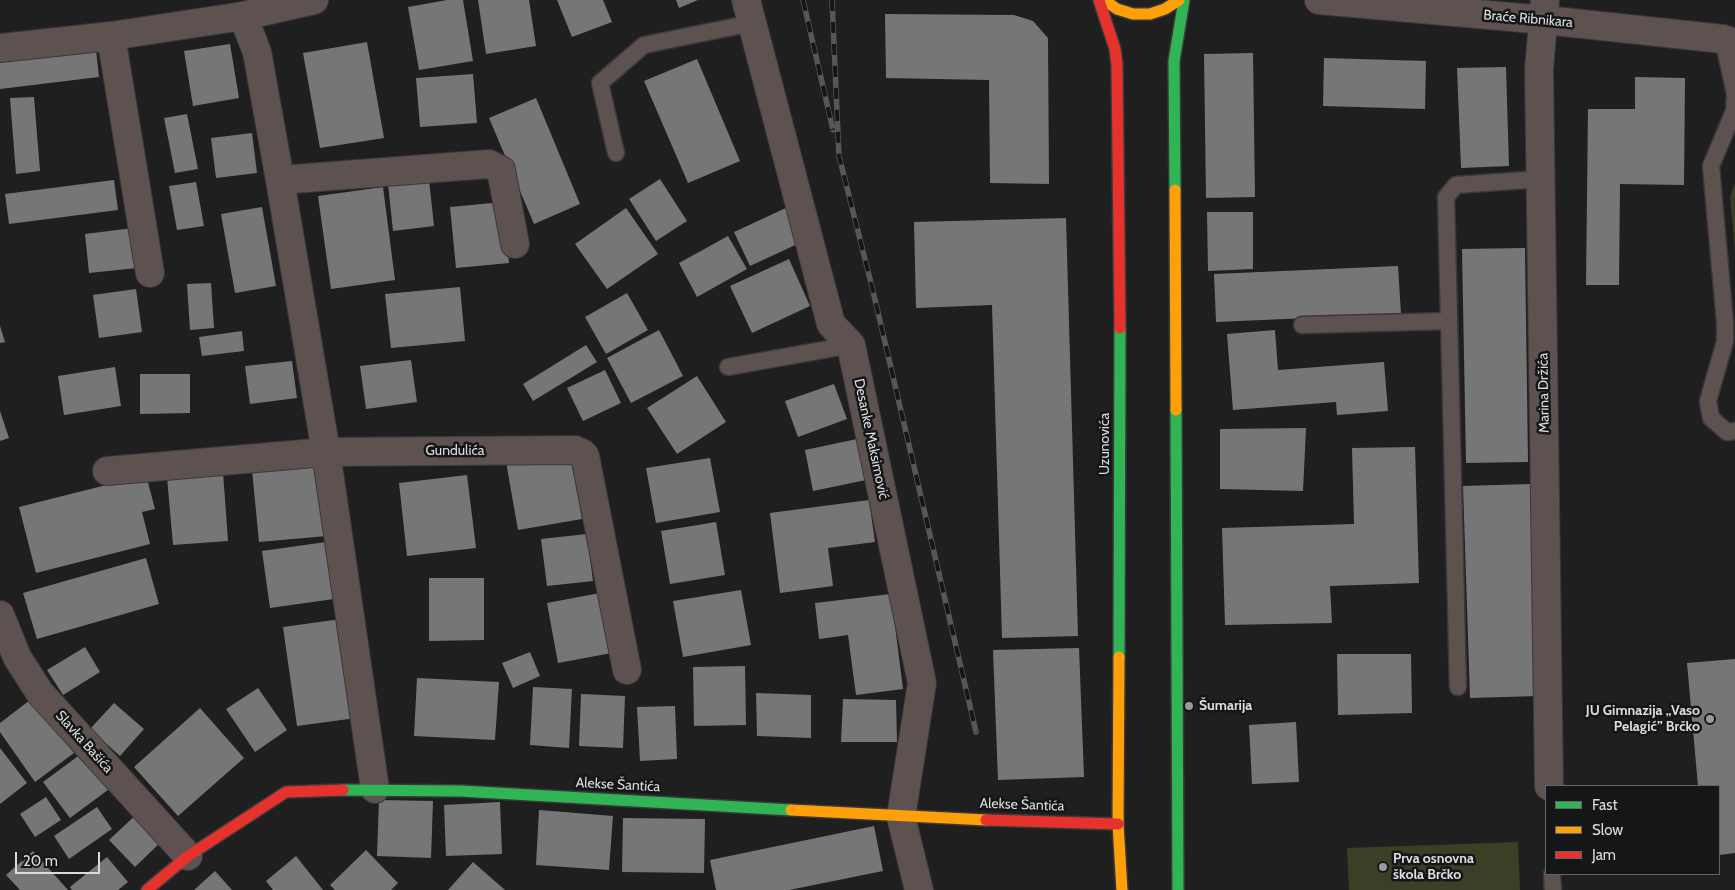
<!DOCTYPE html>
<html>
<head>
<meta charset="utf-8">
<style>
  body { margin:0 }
  #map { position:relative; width:1735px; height:890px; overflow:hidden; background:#1f1f20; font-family:Cabin,sans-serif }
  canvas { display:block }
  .legend { position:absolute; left:1545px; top:785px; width:175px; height:90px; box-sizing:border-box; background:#151618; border:1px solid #656567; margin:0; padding:6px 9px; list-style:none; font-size:15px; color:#dcdcde }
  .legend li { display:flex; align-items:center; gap:10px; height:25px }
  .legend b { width:25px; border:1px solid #656567 }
  .scale { position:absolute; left:15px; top:852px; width:85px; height:22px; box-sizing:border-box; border:2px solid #dcdcde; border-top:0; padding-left:6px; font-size:15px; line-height:18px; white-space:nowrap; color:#dcdcde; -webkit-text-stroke:4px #151618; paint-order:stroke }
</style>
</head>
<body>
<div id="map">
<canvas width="1735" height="890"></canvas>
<ul class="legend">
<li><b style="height:6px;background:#30b455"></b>Fast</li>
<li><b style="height:6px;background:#ff9f0a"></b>Slow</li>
<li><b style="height:6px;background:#e5322d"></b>Jam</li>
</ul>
<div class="scale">20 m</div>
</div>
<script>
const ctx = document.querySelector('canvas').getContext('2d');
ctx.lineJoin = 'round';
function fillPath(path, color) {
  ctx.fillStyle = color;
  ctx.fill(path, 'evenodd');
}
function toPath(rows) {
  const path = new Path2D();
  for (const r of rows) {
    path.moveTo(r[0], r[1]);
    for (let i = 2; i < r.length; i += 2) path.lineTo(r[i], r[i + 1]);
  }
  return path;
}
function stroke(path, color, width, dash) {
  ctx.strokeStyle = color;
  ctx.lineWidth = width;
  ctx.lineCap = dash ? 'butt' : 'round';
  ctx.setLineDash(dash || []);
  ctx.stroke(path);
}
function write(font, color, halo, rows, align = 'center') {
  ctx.font = font + ' Cabin,sans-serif';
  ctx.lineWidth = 5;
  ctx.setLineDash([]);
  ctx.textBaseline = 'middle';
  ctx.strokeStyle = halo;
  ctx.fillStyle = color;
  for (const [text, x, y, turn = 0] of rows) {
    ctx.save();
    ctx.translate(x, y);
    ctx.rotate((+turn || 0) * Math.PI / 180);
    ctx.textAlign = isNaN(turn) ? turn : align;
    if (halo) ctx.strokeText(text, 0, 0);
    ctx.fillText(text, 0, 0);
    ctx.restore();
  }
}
const green = toPath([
  [1735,183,1735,251,1730,196],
  [1518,842,1520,890,1349,890,1347,848]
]);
const building = toPath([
  [447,0,463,0,473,61,419,70,408,7],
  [478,0,529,0,536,46,486,54],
  [557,0,603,0,612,22,572,37],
  [676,0,698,0,679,8],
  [885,14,1014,15,1033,21,1048,38,1049,184,990,183,989,80,886,78],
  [367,42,384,138,320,148,303,53],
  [230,44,239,98,193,106,184,51],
  [96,50,99,77,0,89,0,61],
  [1253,53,1255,197,1206,198,1204,54],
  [1324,58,1426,61,1425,109,1323,106],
  [697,59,740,161,688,183,644,81],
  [1506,67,1509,166,1461,168,1457,68],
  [473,74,477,123,420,127,416,78],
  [1635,77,1685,78,1684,185,1620,184,1619,285,1586,285,1588,109,1635,109],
  [34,97,40,171,16,174,10,98],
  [536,98,580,204,534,224,489,118],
  [187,114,198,169,175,173,164,118],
  [252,133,257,173,216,178,211,138],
  [660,179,687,221,656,241,629,199],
  [114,180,118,210,9,224,5,194],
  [429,180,434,226,393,231,388,184],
  [196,182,204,226,177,230,169,186],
  [383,187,395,280,331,289,318,196],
  [503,202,509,263,456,268,450,207],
  [262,207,276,286,235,293,221,214],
  [788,207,804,241,750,266,734,232],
  [626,208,658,254,607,289,575,244],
  [1207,212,1253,212,1253,269,1208,271],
  [1066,218,1078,636,1002,638,992,305,916,308,914,222],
  [133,228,137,268,89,273,85,234],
  [728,236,747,269,697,297,679,263],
  [1525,248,1528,462,1466,463,1462,249],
  [789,259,810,306,752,333,730,286],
  [1398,266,1401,314,1216,322,1214,274],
  [211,283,214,328,190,330,187,284],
  [460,287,465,341,391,348,385,294],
  [136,289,142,332,99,338,93,295],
  [627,293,648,330,606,354,585,317],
  [0,326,5,342,0,343],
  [659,330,683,376,631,403,607,358],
  [1275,330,1278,370,1384,362,1388,411,1337,415,1336,402,1233,410,1227,334],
  [242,331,244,351,202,356,199,337],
  [586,345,597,362,533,401,523,384],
  [411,360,417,402,366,409,360,366],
  [292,361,297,398,250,404,245,366],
  [115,367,121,406,64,415,58,376],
  [605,370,621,403,583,421,567,388],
  [140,374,190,374,190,413,140,414],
  [697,376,726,422,677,454,647,408],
  [834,384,847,419,798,437,785,401],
  [0,411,9,438,0,441],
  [1306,428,1303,491,1220,489,1220,429],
  [857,439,866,480,813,491,805,450],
  [1415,447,1419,583,1330,586,1332,623,1225,625,1222,528,1354,524,1352,448],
  [570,451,582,519,518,530,506,462],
  [710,458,720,512,656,523,646,468],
  [320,463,327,536,259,542,252,470],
  [223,472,228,541,173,545,167,477],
  [146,475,155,509,142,512,150,544,36,573,19,507],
  [467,475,476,548,407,556,399,483],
  [1531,484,1538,696,1470,698,1463,486],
  [869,500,875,542,828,548,833,586,780,593,770,513],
  [716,522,725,575,670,584,661,531],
  [587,534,593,581,547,586,541,539],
  [326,542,334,599,270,608,262,551],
  [146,558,159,604,37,639,23,593],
  [429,578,484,578,484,640,429,641],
  [741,590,751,645,683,657,673,601],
  [605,592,617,652,558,663,547,603],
  [891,594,903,689,856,695,848,635,819,639,815,603],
  [341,619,356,718,297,726,283,627],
  [85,647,100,672,63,695,47,670],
  [1079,648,1084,777,998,780,993,650],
  [530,652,540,676,513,688,502,663],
  [1337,654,1411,654,1412,713,1338,715],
  [1735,659,1735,853,1719,855,1719,786,1698,786,1687,663],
  [745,666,746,725,694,726,693,667],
  [417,678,499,682,495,740,414,736],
  [533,687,572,689,569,748,530,745],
  [258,688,287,730,255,752,226,709],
  [756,693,811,695,811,738,757,736],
  [581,694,625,696,623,748,579,746],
  [34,697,74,753,35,782,0,732,0,723],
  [843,699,896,700,897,742,841,742],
  [114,703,144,729,120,756,90,729],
  [675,706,677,759,640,761,637,707],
  [200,708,244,758,178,816,134,767],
  [1296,722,1299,782,1252,784,1249,725],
  [0,748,27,783,0,804],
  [85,751,112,787,70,818,43,782],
  [46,797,61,820,35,837,20,814],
  [379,800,433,801,431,858,377,856],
  [500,802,502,854,446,856,444,805],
  [97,807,112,829,69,859,54,836],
  [539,810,613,816,609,870,536,865],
  [139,812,164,839,135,867,109,840],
  [623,818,705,819,704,873,622,872],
  [874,826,883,871,789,890,716,890,710,860],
  [366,850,398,883,391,890,335,890,330,885],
  [33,851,68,890,20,890,6,875],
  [296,856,323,890,273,890,266,881],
  [107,857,128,882,118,890,72,890,70,887],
  [473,862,505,890,448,890],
  [215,871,232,890,194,890]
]);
const lane = toPath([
  [1723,39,1735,94,1734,111,1711,166,1725,323,1725,341,1708,401,1711,418,1727,432,1735,431],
  [616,153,600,83,644,45,752,23],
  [1302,325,1449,321],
  [728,367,851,345],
  [1458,687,1446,197,1456,185,1541,179],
  [1552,874,1553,890]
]);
const street = toPath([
  [746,0,831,324,851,345,922,683,901,817,919,890],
  [1319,0,1545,20,1723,39,1735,43],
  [1545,0,1539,69,1549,786],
  [243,16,257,52,280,180,326,452,375,789],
  [111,36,150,273],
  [0,48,111,36,243,16,314,0],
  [280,180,489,164,501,170,515,244],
  [107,471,326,452,575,450,582,453,585,456,627,670],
  [0,615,17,657,40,693,188,856]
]);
const fast = toPath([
  [1175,190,1174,61,1184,0],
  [1176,410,1178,890],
  [1119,657,1120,328],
  [343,790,461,791,791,810]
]);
const slow = toPath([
  [1104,0,1117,9,1133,14,1150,14,1165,9,1179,0],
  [1175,190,1176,410],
  [1119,657,1118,824,1122,890],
  [791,810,986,820]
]);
const jam = toPath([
  [1099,0,1115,49,1117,65,1120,328],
  [986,820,1118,824],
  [147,890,188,856,286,792,343,790]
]);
const rail = toPath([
  [803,0,833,130],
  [832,0,839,156,873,291,976,732]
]);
const markers = [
  [1189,706,5,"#9a9a9c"],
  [1710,719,5,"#9a9a9c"],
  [1383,867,5,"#9a9a9c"]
];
const streetNames = [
  ["Braće Ribnikara",1528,19,5],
  ["Marina Držića",1544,393,-91],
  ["Desanke Maksimović",871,439,78],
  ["Uzunovića",1105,444,-90],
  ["Gundulića",455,451],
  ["Slavka Bašića",84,742,48],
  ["Alekse Šantića",618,785,3],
  ["Alekse Šantića",1022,805,2]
];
const poiNames = [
  ["Šumarija",1199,706],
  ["JU Gimnazija „Vaso",1700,711,"right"],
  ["Pelagić” Brčko",1700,727,"right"],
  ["Prva osnovna",1393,859],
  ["škola Brčko",1393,875]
];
fillPath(green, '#3b3f26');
fillPath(building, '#777677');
stroke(lane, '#39393b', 19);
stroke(street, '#39393b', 30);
stroke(fast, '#39393b', 14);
stroke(slow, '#39393b', 14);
stroke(jam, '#39393b', 14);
stroke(lane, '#5d5250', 16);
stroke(street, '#5d5250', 28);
stroke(fast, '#30b455', 11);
stroke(slow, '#ff9f0a', 11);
stroke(jam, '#e5322d', 11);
stroke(rail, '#5a5556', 5.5);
stroke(rail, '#151618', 4, [11]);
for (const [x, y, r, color] of markers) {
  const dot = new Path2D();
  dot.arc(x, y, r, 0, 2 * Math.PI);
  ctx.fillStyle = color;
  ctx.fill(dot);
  stroke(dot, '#151618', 2);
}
write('14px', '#dcdcde', '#151618', streetNames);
write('bold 14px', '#dcdcde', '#151618', poiNames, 'left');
</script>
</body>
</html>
